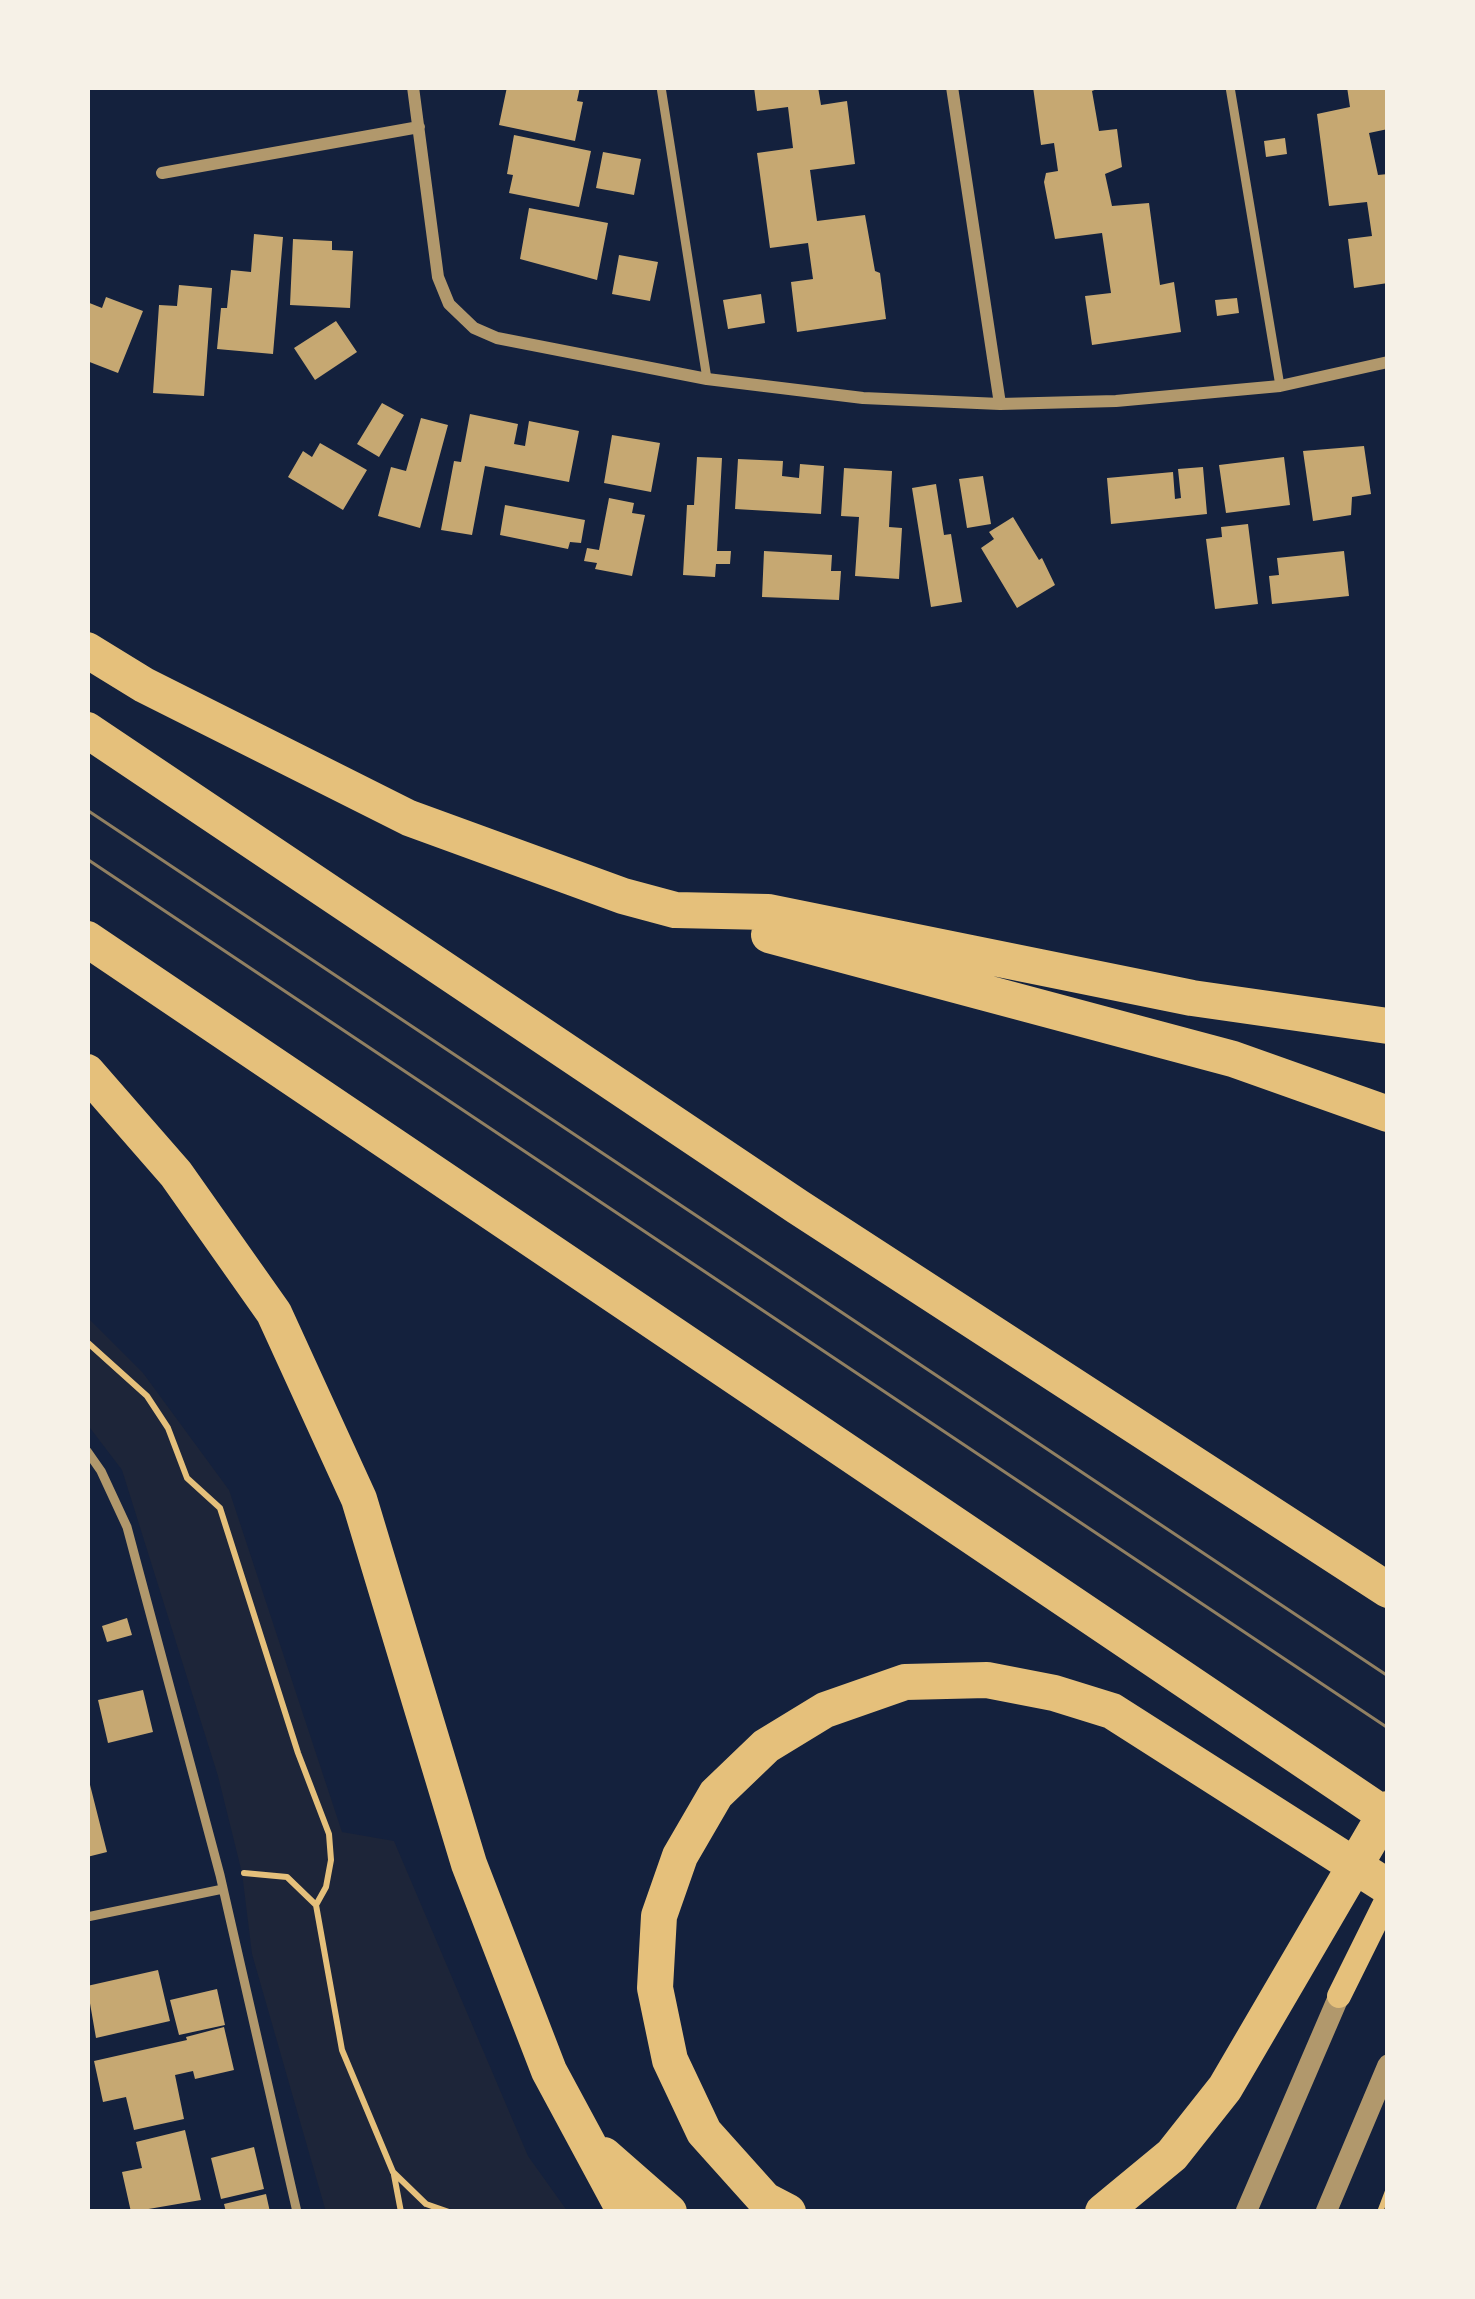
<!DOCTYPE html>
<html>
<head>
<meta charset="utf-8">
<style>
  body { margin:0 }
  #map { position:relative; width:1475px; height:2299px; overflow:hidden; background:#14213d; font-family:Rubik,sans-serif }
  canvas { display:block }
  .frame { position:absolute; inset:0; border:90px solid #f6f1e7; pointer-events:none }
</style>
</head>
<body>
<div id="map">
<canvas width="1475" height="2299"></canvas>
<div class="frame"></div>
</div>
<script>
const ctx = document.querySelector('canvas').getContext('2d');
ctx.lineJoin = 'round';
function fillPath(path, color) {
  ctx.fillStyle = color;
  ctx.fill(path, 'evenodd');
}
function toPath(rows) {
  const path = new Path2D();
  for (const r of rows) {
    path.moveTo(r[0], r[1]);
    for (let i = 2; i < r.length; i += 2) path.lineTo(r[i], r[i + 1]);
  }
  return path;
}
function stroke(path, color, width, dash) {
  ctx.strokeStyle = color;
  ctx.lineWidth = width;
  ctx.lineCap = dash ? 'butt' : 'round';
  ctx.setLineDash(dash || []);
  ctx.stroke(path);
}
const green = toPath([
  [87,1317,143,1373,229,1490,342,1832,394,1841,528,2156,568,2212,326,2212,252,1954,242,1873,218,1776,122,1470,87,1424]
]);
const building = toPath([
  [507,87,580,87,577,101,583,102,575,141,499,125],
  [754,87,818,87,821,105,847,101,855,164,810,170,817,221,865,215,875,271,880,273,886,319,797,332,791,282,813,279,808,243,770,248,757,153,793,148,788,107,757,111],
  [1033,87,1102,87,1092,91,1099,131,1117,129,1122,167,1105,174,1112,206,1149,203,1160,285,1174,282,1181,332,1092,345,1085,296,1111,293,1102,233,1055,239,1044,182,1046,173,1058,171,1054,143,1041,145],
  [1347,87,1388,87,1388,129,1369,133,1378,175,1388,174,1388,283,1354,288,1348,239,1372,236,1367,202,1329,206,1317,114,1350,107],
  [514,135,591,151,579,207,509,193,513,175,507,174],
  [1285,138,1287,154,1266,157,1264,141],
  [603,152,641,159,634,195,596,188],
  [529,208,608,223,597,280,520,259],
  [254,234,283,237,273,354,217,349,221,308,227,308,231,270,251,272],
  [293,239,332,241,332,250,353,251,350,308,290,305],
  [619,255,658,262,650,301,612,294],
  [179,285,212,288,204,396,153,393,159,305,177,306],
  [761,294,765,323,728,329,723,300],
  [106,297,143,311,118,373,87,361,87,302,102,308],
  [1237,298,1239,313,1217,316,1215,300],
  [336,321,357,352,315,380,294,348],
  [382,403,404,415,379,457,357,444],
  [470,414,518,424,514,444,525,446,529,421,579,431,569,482,485,466,472,535,441,530,454,461,461,462],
  [421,418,448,425,420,528,378,516,391,467,406,471],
  [612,435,660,443,651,492,604,483],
  [320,443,367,470,343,510,288,477,303,451,312,457],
  [1364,446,1371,494,1352,497,1351,515,1313,521,1303,451],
  [697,457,722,458,717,551,731,551,730,564,716,564,715,577,683,575,687,505,694,505],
  [1284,457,1290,505,1226,513,1219,465],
  [738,459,783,461,782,476,799,478,800,464,824,466,821,514,735,509],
  [1203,467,1207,514,1111,524,1107,478,1173,472,1175,499,1181,498,1178,469],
  [844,468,892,471,889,527,902,528,899,579,855,576,859,517,841,516],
  [983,476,991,524,967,528,959,479],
  [936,484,944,535,951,534,962,602,931,607,912,488],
  [609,498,634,503,632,513,645,515,632,576,595,569,597,563,584,561,587,548,599,550],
  [505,505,585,520,581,543,570,542,568,549,500,535],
  [1013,517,1039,560,1042,558,1055,585,1017,608,981,548,994,539,989,532],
  [1248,524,1258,604,1215,609,1206,539,1222,537,1221,527],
  [764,551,832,555,831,571,841,571,839,600,762,597],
  [1344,551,1349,596,1272,604,1269,576,1279,575,1277,558],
  [127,1618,132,1635,107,1642,102,1626],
  [143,1690,153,1732,108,1743,98,1700],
  [87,1773,107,1852,87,1857],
  [158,1970,170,2021,96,2038,87,1986],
  [217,1989,225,2025,179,2035,170,2000],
  [224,2027,234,2070,195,2079,193,2071,175,2075,184,2119,134,2130,126,2097,103,2102,94,2061,187,2040,186,2037],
  [185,2130,201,2200,131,2212,122,2172,142,2168,136,2142],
  [254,2147,264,2189,221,2199,211,2158],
  [266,2194,270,2212,226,2212,224,2204]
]);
const path = toPath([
  [87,1342,147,1396,168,1428,187,1478,220,1508,298,1753,329,1834,331,1860,326,1887,316,1905],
  [244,1873,287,1877,316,1905,342,2050,393,2172,426,2204,449,2212],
  [394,2175,401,2212],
  [1380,2212,1388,2191]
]);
const service = toPath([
  [661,87,707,379],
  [1230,87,1280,386],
  [87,1451,101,1471,127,1527,220,1875,297,2212],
  [87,1917,223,1889]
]);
const minor = toPath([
  [413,87,438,277,449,304,474,328,497,338,707,379,863,398,1000,404,1116,401,1280,386,1388,362],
  [952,87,1000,404],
  [162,173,419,127]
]);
const tertiary = toPath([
  [1246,2212,1339,1996],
  [1326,2212,1388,2065]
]);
const secondary = toPath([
  [1339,1996,1388,1897]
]);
const motorway = toPath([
  [87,650,144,685,409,818,623,896,675,910,768,912,1192,998,1388,1026],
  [87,730,798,1207,1388,1590],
  [769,935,1233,1059,1388,1114],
  [87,939,1388,1817],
  [87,1072,176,1174,274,1313,359,1499,469,1864,549,2071,625,2212],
  [604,2155,669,2212],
  [788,2212,765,2200,704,2132,670,2060,655,1988,659,1916,680,1856,716,1794,766,1746,825,1710,905,1682,987,1680,1054,1693,1112,1711,1388,1887],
  [1103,2212,1172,2155,1225,2088,1388,1809]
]);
const tram = toPath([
  [87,810,1388,1676],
  [87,859,1388,1728]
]);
fillPath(green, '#1d2539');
fillPath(building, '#c6a872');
stroke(path, '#e5c07b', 6);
stroke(service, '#b1986c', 9);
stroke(minor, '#b1986c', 12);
stroke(tertiary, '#b1986c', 21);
stroke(secondary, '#e5c07b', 24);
stroke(motorway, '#e5c07b', 36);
stroke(tram, '#918062', 3);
</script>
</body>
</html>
